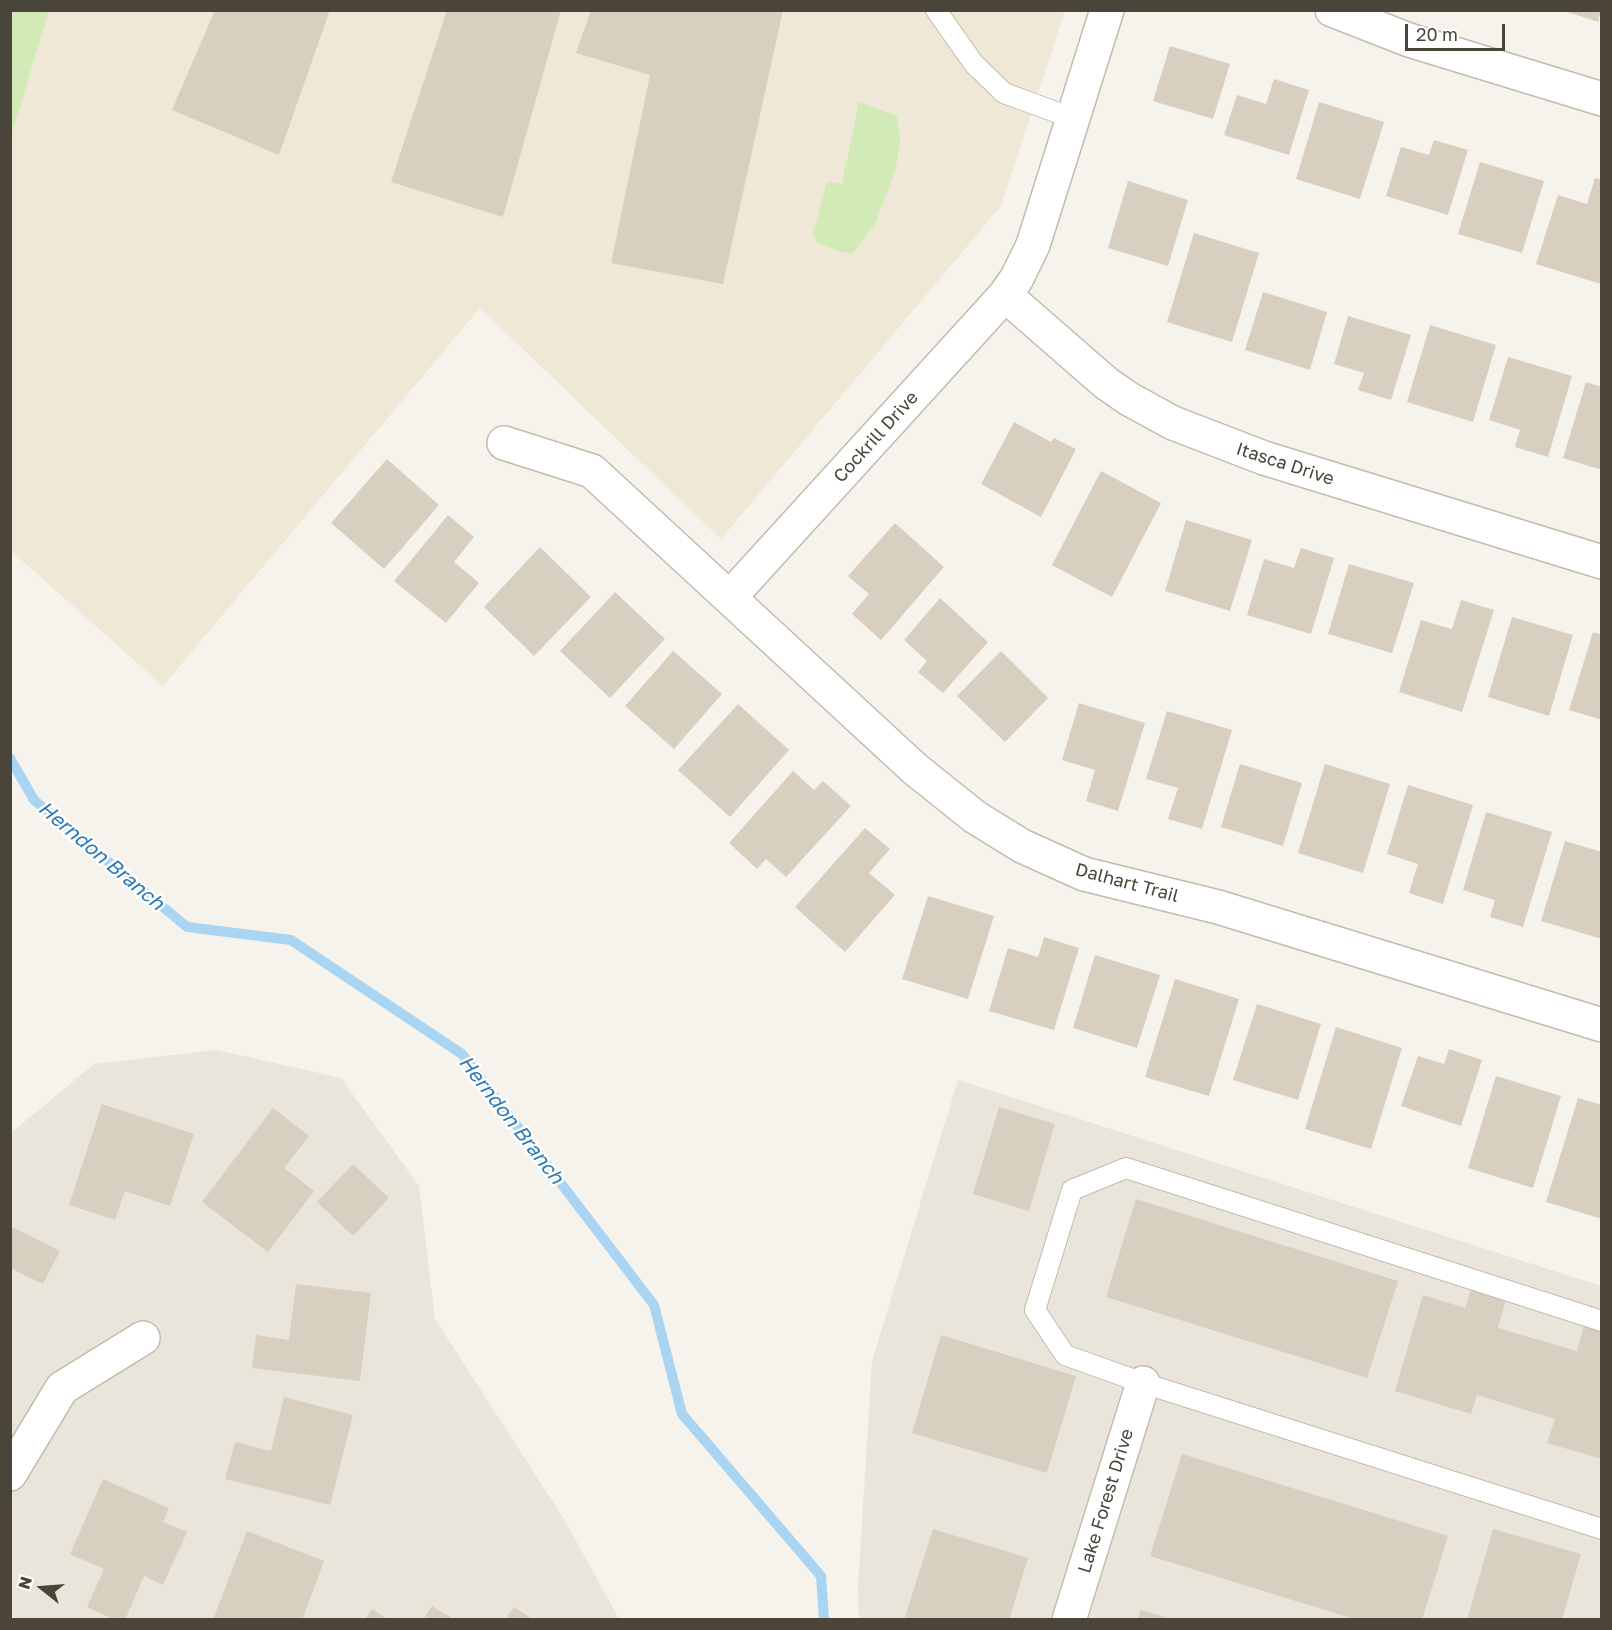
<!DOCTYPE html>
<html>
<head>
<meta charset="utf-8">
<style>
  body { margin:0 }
  #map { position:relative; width:1612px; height:1630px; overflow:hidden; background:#f6f3ec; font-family:"Golos Text",sans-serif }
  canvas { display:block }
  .frame { position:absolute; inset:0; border:12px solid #4b4439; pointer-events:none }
  .north { position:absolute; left:12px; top:1558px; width:60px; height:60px; -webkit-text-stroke:4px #fff; paint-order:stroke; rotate:287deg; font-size:16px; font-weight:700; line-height:24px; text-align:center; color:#4b4439 }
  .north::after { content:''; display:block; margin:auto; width:21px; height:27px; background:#4b4439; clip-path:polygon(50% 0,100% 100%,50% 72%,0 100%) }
  .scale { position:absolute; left:1405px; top:24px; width:100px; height:27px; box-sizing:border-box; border:3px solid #4b4439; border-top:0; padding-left:8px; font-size:18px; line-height:21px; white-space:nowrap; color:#4b4439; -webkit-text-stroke:4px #fff; paint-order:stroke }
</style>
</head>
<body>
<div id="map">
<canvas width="1612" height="1630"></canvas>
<div class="frame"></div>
<div class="north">N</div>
<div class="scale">20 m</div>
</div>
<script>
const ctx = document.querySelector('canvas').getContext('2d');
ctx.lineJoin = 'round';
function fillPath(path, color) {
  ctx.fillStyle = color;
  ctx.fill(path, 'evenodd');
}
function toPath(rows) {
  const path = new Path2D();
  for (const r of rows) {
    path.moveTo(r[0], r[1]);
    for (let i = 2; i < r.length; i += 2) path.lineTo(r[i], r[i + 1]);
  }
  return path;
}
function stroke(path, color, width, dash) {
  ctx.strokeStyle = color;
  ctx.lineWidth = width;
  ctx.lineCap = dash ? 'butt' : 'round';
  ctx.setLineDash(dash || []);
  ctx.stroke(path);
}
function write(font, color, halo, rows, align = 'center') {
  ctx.font = font + ' "Golos Text",sans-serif';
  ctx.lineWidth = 5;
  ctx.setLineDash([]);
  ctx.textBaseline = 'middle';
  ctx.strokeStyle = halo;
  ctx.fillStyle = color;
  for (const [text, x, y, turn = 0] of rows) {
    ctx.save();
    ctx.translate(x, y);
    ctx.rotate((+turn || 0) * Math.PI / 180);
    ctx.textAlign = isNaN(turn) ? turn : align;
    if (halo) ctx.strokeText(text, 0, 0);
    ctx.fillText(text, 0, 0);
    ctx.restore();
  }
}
const residential = toPath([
  [217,1050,341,1078,419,1186,435,1319,564,1519,619,1619,11,1620,11,1133,94,1064],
  [958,1080,1601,1286,1601,1619,859,1620,858,1587,872,1361]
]);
const education = toPath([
  [49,11,1065,11,1001,206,721,539,480,308,163,686,11,551,11,137]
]);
const green = toPath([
  [11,10,49,11,11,137,10,11],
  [859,102,897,116,900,141,896,168,875,224,853,253,841,252,816,242,813,233,827,182,842,184]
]);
const stream = toPath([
  [10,758,34,800,187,927,291,940,462,1054,654,1305,682,1414,821,1576,824,1620]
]);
const building = toPath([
  [215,10,330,10,279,155,172,110],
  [447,10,561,10,503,217,391,182],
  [591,10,783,10,723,284,611,263,650,75,576,53],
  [1562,10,1601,10,1598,22],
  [1170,46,1230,64,1213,119,1153,101],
  [1274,79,1309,90,1289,155,1224,135,1237,95,1266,104],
  [1319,102,1384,122,1360,199,1296,179],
  [1434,140,1468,150,1448,215,1386,196,1401,147,1429,155],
  [1480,162,1544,181,1522,253,1458,234],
  [1595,178,1602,180,1601,284,1536,264,1558,195,1587,204],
  [1128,181,1188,200,1168,266,1108,248],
  [1194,233,1259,253,1232,342,1167,322],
  [1263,292,1327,312,1310,370,1245,350],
  [1348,316,1411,335,1391,400,1358,390,1364,373,1334,364],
  [1430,325,1496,345,1473,422,1407,402],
  [1508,357,1572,376,1548,457,1515,447,1520,430,1489,420],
  [1586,382,1602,387,1602,470,1563,458],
  [1014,422,1051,442,1054,438,1076,449,1041,517,981,484],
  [387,459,439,505,384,569,331,523],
  [1101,471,1161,503,1112,597,1052,565],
  [448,515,474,537,454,562,479,583,446,623,394,581],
  [1186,520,1252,540,1230,611,1165,591],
  [895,523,944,567,881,640,852,614,869,594,848,576],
  [540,547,591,597,534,656,484,607],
  [1301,548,1334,558,1311,634,1247,615,1264,559,1294,568],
  [1349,564,1414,583,1392,653,1328,634],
  [615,592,665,639,610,698,560,651],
  [940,598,988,642,943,693,918,672,927,661,904,640],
  [1461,600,1494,610,1462,712,1399,692,1421,620,1452,629],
  [1512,617,1573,635,1549,716,1488,697],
  [1593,632,1602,635,1602,720,1569,710],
  [673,651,722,694,674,749,625,706],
  [1001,651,1048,698,1005,742,957,696],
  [1079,703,1145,723,1118,811,1086,801,1095,770,1062,760],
  [738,704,789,750,730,817,678,770],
  [1167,711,1232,730,1202,829,1168,819,1178,788,1146,779],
  [1240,764,1302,783,1283,846,1221,827],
  [1325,764,1390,784,1363,873,1298,853],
  [793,771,814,790,823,781,851,806,786,877,766,859,757,869,729,843],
  [1408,785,1473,805,1443,904,1409,893,1418,864,1387,854],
  [1486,812,1552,832,1523,927,1490,917,1495,900,1463,890],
  [865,828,890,849,869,873,895,895,845,952,795,907],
  [1565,841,1602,852,1602,939,1541,921],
  [928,896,994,916,968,999,902,979],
  [1044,937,1079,948,1054,1030,989,1011,1008,948,1038,957],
  [1095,955,1160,975,1137,1048,1073,1028],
  [1175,979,1239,999,1209,1096,1145,1077],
  [1257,1004,1321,1024,1298,1100,1233,1080],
  [1336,1027,1402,1048,1371,1149,1305,1129],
  [1449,1049,1482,1060,1461,1126,1401,1106,1418,1056,1444,1064],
  [1496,1076,1561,1096,1533,1188,1468,1168],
  [1578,1098,1602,1105,1602,1219,1546,1202],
  [102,1104,194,1134,170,1206,125,1191,115,1220,69,1205],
  [999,1107,1055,1124,1029,1211,973,1194],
  [273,1108,309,1136,284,1168,314,1191,268,1252,202,1202],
  [353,1164,389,1198,353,1236,317,1202],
  [1136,1199,1398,1281,1367,1378,1106,1297],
  [10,1226,60,1251,43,1284,10,1268],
  [296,1284,371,1293,360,1381,252,1368,256,1335,289,1340],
  [1471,1289,1506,1300,1498,1328,1577,1351,1584,1325,1602,1330,1602,1459,1547,1443,1555,1419,1477,1395,1471,1414,1395,1391,1423,1295,1465,1308],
  [941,1335,1076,1376,1047,1473,912,1433],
  [284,1397,353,1415,330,1505,225,1479,235,1442,271,1451],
  [1182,1454,1448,1536,1422,1620,1357,1620,1150,1556],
  [103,1479,169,1508,163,1522,187,1532,163,1585,144,1576,125,1620,115,1620,87,1607,104,1569,70,1554],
  [933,1529,1028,1558,1009,1620,904,1620],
  [1493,1529,1581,1554,1562,1620,1467,1620],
  [247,1531,324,1561,302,1620,213,1620],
  [432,1606,455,1620,423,1620],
  [514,1607,534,1620,505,1620],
  [372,1609,389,1620,365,1620],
  [1140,1610,1172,1619,1172,1620,1138,1620]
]);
const lane = toPath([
  [936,10,974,64,1004,93,1072,118],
  [1602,1321,1126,1168,1072,1190,1035,1310,1065,1355,1143,1383,1602,1529]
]);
const street = toPath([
  [1332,10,1409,40,1602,99],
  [1005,295,1106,383,1129,399,1173,423,1264,458,1602,562],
  [504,443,592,471,915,769,975,817,1022,846,1084,874,1218,907,1602,1025],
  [730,597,1005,295,1017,278,1033,245,1107,10],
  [10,1474,62,1388,143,1338],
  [1069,1620,1143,1383]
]);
const streetNames = [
  ["Cockrill Drive",876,437,-48],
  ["Itasca Drive",1285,464,18],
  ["Dalhart Trail",1127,883,15],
  ["Lake Forest Drive",1106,1501,-73]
];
const waterNames = [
  ["Herndon Branch",101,856,40],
  ["Herndon Branch",511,1120,52]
];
fillPath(residential, '#eae5da');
fillPath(education, '#efe8d6');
fillPath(green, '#d2eab5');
stroke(stream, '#a9d4f2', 10);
fillPath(building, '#d8cfc1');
stroke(lane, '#c2bbae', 22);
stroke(street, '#c2bbae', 36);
stroke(lane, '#fff', 20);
stroke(street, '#fff', 33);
write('18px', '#4b4439', '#fff', streetNames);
write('italic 20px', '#2e7ab2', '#fff', waterNames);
</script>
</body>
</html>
